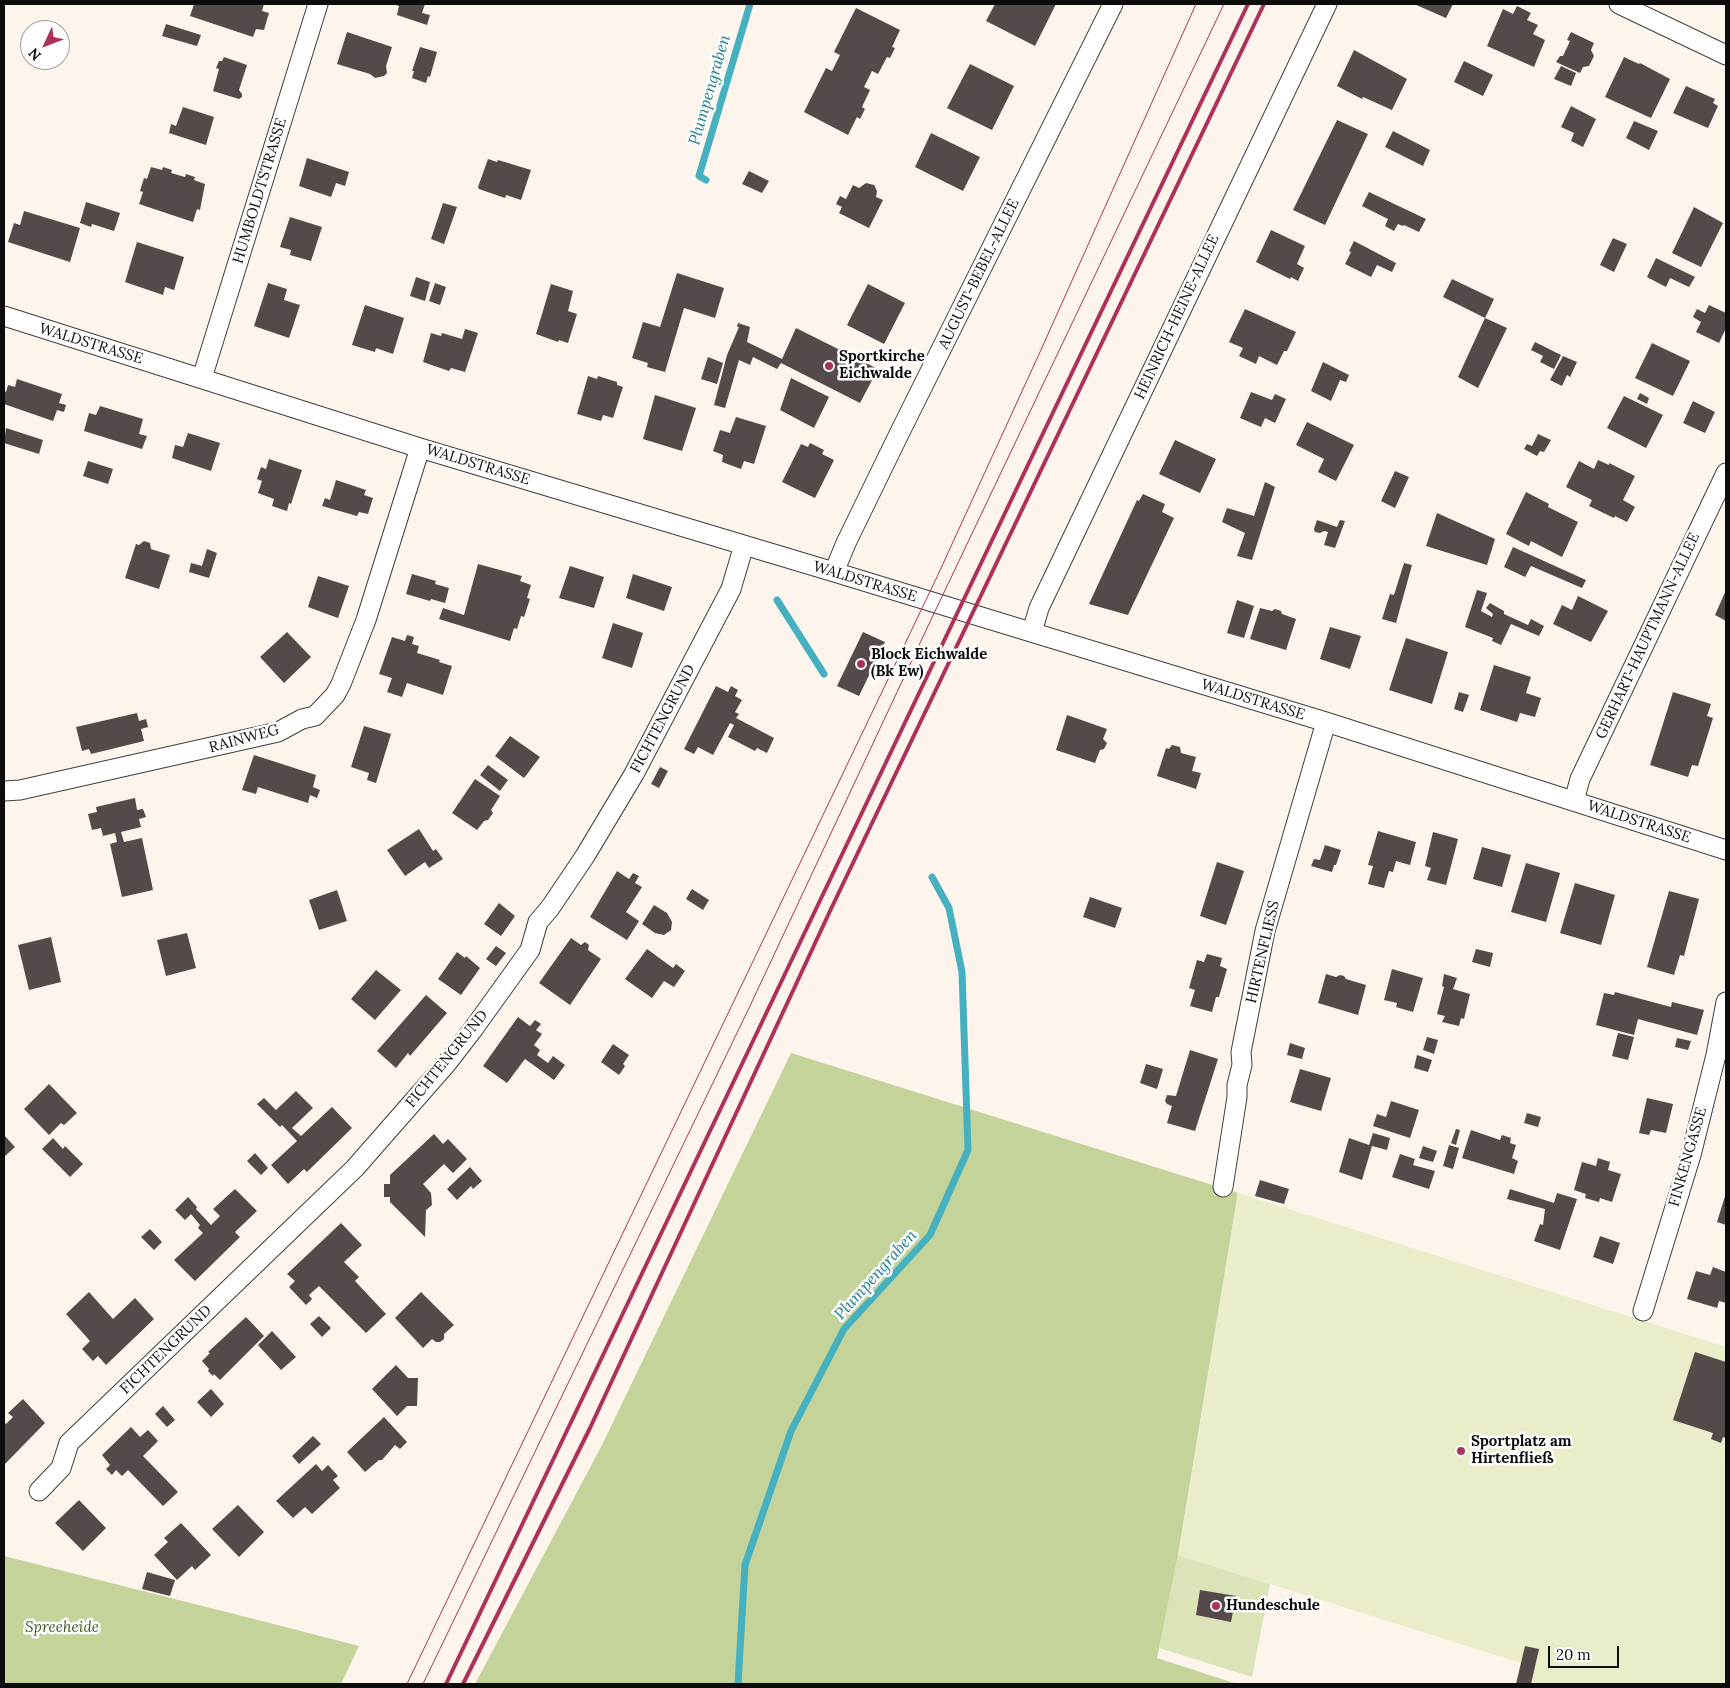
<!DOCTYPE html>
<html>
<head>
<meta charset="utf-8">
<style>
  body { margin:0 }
  #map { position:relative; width:1730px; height:1688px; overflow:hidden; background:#fdf5ec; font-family:Lora,serif }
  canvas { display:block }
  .frame { position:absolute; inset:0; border:5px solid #0c0c0c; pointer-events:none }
  .north { position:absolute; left:20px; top:20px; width:50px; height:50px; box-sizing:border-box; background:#fff; border:1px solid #9e9e9e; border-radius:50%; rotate:227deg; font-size:14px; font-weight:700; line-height:20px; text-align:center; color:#0c0c0c }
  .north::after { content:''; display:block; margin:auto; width:18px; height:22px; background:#ae3159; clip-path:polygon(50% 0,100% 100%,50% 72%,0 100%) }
  .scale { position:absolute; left:1548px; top:1646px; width:71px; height:22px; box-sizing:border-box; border:2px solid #0c0c0c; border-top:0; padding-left:6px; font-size:15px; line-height:18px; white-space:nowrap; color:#0c0c0c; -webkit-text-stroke:4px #fff; paint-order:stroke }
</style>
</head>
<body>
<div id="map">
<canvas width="1730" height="1688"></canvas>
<div class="frame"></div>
<div class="north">N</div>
<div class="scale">20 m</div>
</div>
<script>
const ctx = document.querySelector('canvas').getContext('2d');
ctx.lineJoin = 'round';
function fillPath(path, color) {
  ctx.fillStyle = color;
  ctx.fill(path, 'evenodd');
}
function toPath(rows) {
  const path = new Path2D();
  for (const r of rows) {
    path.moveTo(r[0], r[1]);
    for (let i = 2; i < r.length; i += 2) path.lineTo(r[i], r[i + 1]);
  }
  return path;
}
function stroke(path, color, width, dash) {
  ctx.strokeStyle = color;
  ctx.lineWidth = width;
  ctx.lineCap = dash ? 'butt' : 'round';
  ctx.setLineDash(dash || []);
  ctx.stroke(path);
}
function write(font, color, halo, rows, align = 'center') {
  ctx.font = font + ' Lora,serif';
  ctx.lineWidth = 5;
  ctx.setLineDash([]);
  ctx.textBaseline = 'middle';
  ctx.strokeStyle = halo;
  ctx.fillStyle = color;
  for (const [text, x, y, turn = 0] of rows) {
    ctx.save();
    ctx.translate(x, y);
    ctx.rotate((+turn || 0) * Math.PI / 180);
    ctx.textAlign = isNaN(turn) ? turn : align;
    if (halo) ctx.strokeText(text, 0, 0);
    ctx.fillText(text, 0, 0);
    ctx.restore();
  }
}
const green = toPath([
  [1178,1555,1270,1584,1252,1677,1159,1648]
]);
const forest = toPath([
  [791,1053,1238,1193,1178,1555,1157,1658,1237,1684,475,1684,602,1445],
  [4,1556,254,1619,359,1646,341,1684,4,1684]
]);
const pitch = toPath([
  [1238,1193,1726,1347,1726,1684,1516,1684,1521,1663,1178,1555]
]);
const stream = toPath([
  [706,180,699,176,750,4],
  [777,600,824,674],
  [738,1684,745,1565,791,1431,844,1329,930,1235,968,1150,962,972,949,908,932,877]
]);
const building = toPath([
  [194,4,264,4,262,11,269,13,264,30,256,29,253,37,190,16],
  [393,4,425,4,422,13,430,15,427,25,397,15,399,6],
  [995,4,1056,4,1035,46,986,21],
  [1414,4,1453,4,1446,18],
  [1517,6,1531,13,1527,20,1538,25,1533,34,1545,40,1534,67,1487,46,1503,9,1513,14],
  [856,8,900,30,892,47,895,48,890,58,887,57,878,74,872,71,864,87,870,90,862,107,865,109,860,119,857,117,848,135,804,112,826,68,832,71,840,55,834,52],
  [166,24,201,35,197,46,162,36],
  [347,32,392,47,386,66,387,73,384,76,375,78,370,74,337,64],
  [1571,32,1594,43,1591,50,1594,56,1589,66,1583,67,1580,73,1556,62,1560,56,1563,56,1570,41,1567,40],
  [420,47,437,52,430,77,428,76,426,83,412,78,414,71,412,71],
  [1354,50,1407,79,1392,110,1363,97,1362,99,1337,86],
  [224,57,247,65,239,90,242,94,242,97,239,99,213,91,219,69,216,68,219,61,222,61],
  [1624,57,1639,64,1640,63,1670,79,1651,118,1605,97],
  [1464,61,1493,75,1483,96,1454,82],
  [970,64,1014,86,992,130,947,108],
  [1561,66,1576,73,1571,86,1554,79],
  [1686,86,1715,99,1713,103,1718,106,1708,128,1673,113],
  [1571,106,1596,119,1583,147,1571,141,1574,133,1561,127],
  [183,107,214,117,206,145,169,133,171,124,176,126],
  [1337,120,1368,134,1325,225,1293,210],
  [1634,121,1658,131,1649,150,1626,138],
  [1393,131,1430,150,1423,166,1385,147],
  [931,133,980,157,963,191,915,167],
  [307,158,349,172,345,186,336,183,331,197,299,186],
  [488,159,497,162,498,160,531,170,521,200,506,195,505,198,479,189,478,187],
  [151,167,162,170,163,167,172,170,171,173,185,177,186,174,195,177,194,180,205,184,200,210,197,209,193,222,139,204,143,192,140,191,144,178,147,179],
  [749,171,769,181,762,193,742,184],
  [866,183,874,185,877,191,876,197,883,200,869,228,839,213,842,207,836,204,840,196,846,199,853,185,859,188],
  [1369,192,1426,219,1419,232,1404,225,1403,226,1398,224,1394,231,1385,226,1388,219,1362,206],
  [86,202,120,213,114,231,92,224,91,227,80,223],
  [443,203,457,207,444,244,431,239],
  [1694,207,1723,223,1701,267,1672,253],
  [24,211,80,228,70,262,8,242,14,223,20,225],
  [290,217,322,227,311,261,290,255,291,250,280,247],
  [1271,230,1305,246,1297,264,1304,268,1298,281,1291,277,1290,279,1256,262],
  [1613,238,1627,244,1614,272,1600,265],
  [1354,241,1396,263,1392,272,1377,265,1371,277,1345,264,1351,252,1349,251],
  [137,242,184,257,174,290,165,287,163,295,125,282],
  [1656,258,1695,277,1689,287,1670,278,1666,287,1647,277],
  [677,273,724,288,715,318,684,308,665,372,647,367,648,363,632,358,643,322,660,327],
  [416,277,430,282,425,301,410,296],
  [1452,279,1494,299,1485,318,1507,328,1478,388,1458,377,1485,318,1443,297],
  [268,283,287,289,284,300,300,305,289,338,254,326],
  [435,283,446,287,440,305,429,301],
  [551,284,573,291,568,311,577,314,568,343,559,340,558,342,536,334],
  [868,284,905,303,884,344,847,325],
  [365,305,404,318,393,354,376,348,375,352,352,345],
  [1709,305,1726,313,1726,328,1719,343,1696,332,1701,322,1693,317,1697,309,1705,313],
  [1245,309,1296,332,1287,351,1284,351,1277,365,1259,356,1256,364,1239,356,1243,348,1229,342],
  [738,323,750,327,747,342,782,359,796,328,878,369,860,403,781,363,777,369,753,357,750,365,739,360,725,408,714,405,727,355,739,327,737,327],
  [465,329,478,333,465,372,451,368,449,371,423,362,431,333,441,336,442,333,462,339],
  [1535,342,1561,355,1554,369,1540,362,1543,356,1531,350],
  [1652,343,1690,361,1673,396,1635,378],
  [1563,356,1577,362,1570,377,1567,375,1562,386,1550,380],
  [708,357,723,363,717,384,701,379],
  [1323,362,1349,375,1346,382,1340,380,1331,401,1311,391],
  [588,376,597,379,598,376,617,382,617,385,623,387,613,418,603,415,601,421,577,414],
  [791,378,829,397,814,428,780,410],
  [17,379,62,394,59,403,66,405,64,412,57,410,53,421,4,404,4,391,6,392,8,385,15,387],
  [1251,392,1272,400,1275,394,1286,399,1275,423,1265,418,1261,427,1240,418],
  [1640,393,1649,398,1647,404,1637,399],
  [655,395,696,408,682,451,643,439],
  [1624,396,1663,415,1646,448,1607,428],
  [1693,401,1715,412,1705,433,1683,423],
  [100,406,143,419,139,434,147,436,142,449,84,431,89,413,96,415],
  [736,417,766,426,754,464,744,461,741,469,722,462,723,455,713,451,720,430,730,433],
  [1307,422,1354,445,1336,481,1318,472,1324,459,1296,445],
  [6,428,43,440,39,454,4,443],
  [188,433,220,443,211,471,172,458,175,445,183,447],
  [1538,434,1551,440,1544,452,1540,451,1537,456,1524,449,1527,444,1532,446],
  [1175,440,1216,459,1200,493,1159,474],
  [810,443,824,450,822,454,834,460,815,498,782,482,801,444,808,447],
  [269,459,302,470,291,504,289,503,287,511,272,506,274,499,258,493,262,481,257,479,261,467,266,469],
  [1598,460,1609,465,1609,463,1635,476,1623,500,1635,507,1627,522,1615,516,1614,518,1589,506,1592,500,1566,487,1579,461,1594,469],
  [88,461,113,469,108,484,83,476],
  [1395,471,1409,477,1395,508,1381,501],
  [336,480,366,490,364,495,373,498,368,514,359,512,357,516,322,506,325,498,330,500],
  [1265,482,1275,487,1252,560,1237,556,1245,533,1222,522,1227,508,1254,516],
  [1526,492,1549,504,1548,507,1578,522,1562,557,1531,541,1529,546,1506,534],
  [1143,494,1165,504,1162,512,1174,518,1128,615,1089,604,1137,500,1139,501],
  [1437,513,1495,539,1487,565,1426,546],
  [1317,520,1337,527,1340,520,1345,521,1335,548,1324,545,1328,532,1324,531,1320,533,1315,532,1314,529],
  [144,541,150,543,151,549,170,555,159,589,125,578,136,544,139,545],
  [1513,547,1586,580,1582,588,1531,566,1525,577,1504,567],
  [207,549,217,553,209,578,189,572,191,563,202,566],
  [1404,563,1412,565,1396,623,1382,619,1390,594,1394,595],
  [478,564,522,576,520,581,531,585,527,598,530,599,524,617,521,616,517,629,514,628,510,641,439,619,443,608,464,615],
  [570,566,604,577,594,608,559,598],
  [412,574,436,581,435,584,449,588,445,603,431,599,430,601,406,594],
  [633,574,672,587,664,611,626,598],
  [318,576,349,586,338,618,308,607],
  [1477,590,1487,593,1481,611,1492,617,1493,614,1486,608,1490,603,1504,611,1504,614,1528,625,1531,619,1544,626,1539,636,1511,624,1501,645,1492,641,1493,638,1465,627],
  [1726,590,1726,621,1715,615],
  [1578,596,1608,611,1591,642,1553,624,1562,605,1572,610],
  [1237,600,1254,606,1244,638,1227,633],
  [1260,608,1272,611,1275,609,1281,611,1282,614,1296,619,1286,650,1250,639],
  [613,623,643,633,632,668,602,658],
  [1330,627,1361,636,1350,669,1320,659],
  [287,632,311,657,284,683,260,657],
  [863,632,885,642,859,696,837,686],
  [407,635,414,637,412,644,419,646,417,653,440,660,439,662,452,666,443,695,407,683,402,697,387,692,392,678,379,674,392,637,405,641],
  [1406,638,1448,652,1432,704,1389,690],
  [1494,665,1531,677,1526,693,1541,698,1535,717,1520,713,1517,722,1480,710],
  [716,686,728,692,731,686,738,690,735,696,742,700,735,712,739,714,736,718,774,738,767,753,757,748,755,751,728,737,734,725,730,723,713,755,698,747,694,754,684,749],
  [1459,692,1469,695,1463,712,1454,709],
  [1673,692,1711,704,1707,716,1713,718,1698,766,1692,765,1688,777,1650,765],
  [137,713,139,721,146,719,148,727,141,729,144,741,91,754,89,749,82,751,76,727],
  [1067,715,1107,729,1103,739,1107,743,1104,749,1100,750,1095,763,1056,750],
  [364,726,391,734,376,783,367,780,369,773,351,767],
  [510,736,540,757,524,778,495,756],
  [1172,745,1180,747,1181,753,1196,757,1192,771,1201,773,1196,789,1157,776,1166,748,1169,749],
  [254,755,316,775,313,787,320,790,317,798,310,795,308,803,258,787,256,794,242,790],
  [488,765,508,780,500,791,480,775],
  [660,767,668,771,659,788,651,784],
  [475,779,500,796,491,810,493,813,488,820,484,821,477,830,452,813],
  [135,798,137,810,143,809,146,817,139,819,141,827,121,832,124,842,142,838,153,890,122,897,110,844,117,842,115,833,103,836,101,828,92,830,88,814,97,812,96,807],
  [419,829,433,851,436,849,443,859,429,868,425,862,405,876,387,850],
  [1378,831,1416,842,1410,865,1396,861,1393,872,1389,871,1384,888,1368,884,1373,866,1368,865],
  [1433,832,1458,839,1446,885,1427,880,1431,868,1425,866],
  [1325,845,1341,850,1336,865,1334,865,1332,872,1311,866,1314,859,1320,860],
  [1482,847,1511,855,1502,887,1473,879],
  [1217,862,1244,871,1226,925,1200,916],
  [1526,863,1560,873,1546,922,1511,912],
  [617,871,629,879,633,873,639,876,635,883,642,887,626,912,639,921,627,940,590,917],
  [1575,883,1615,895,1601,945,1560,933],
  [692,889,709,900,703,910,686,899],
  [337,890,347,921,319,930,309,900],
  [1669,891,1699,899,1684,956,1680,955,1674,975,1647,967],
  [1090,897,1122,908,1115,928,1083,917],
  [499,903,515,916,501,936,484,924],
  [654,905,667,913,672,922,671,930,664,935,655,933,642,924],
  [187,933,196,968,166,976,157,940],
  [51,937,61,982,29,990,18,945],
  [571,938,581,945,585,942,589,945,588,950,601,959,570,1005,539,983],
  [496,946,506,953,496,966,486,959],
  [647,949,673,968,676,964,685,971,674,987,664,981,652,998,625,979],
  [1476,949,1493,953,1490,967,1472,962],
  [457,952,465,958,466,956,480,968,461,995,438,979],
  [1207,954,1222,958,1220,966,1227,969,1219,997,1216,997,1212,1012,1190,1006,1195,990,1189,988,1197,960,1204,962],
  [1392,969,1423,978,1413,1012,1396,1007,1397,1003,1384,1000],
  [376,970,401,990,375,1020,351,999],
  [1326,974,1336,977,1340,975,1344,976,1346,979,1366,985,1358,1015,1318,1003],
  [1444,974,1457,978,1453,989,1470,994,1464,1019,1461,1018,1459,1026,1442,1022,1445,1016,1437,1014,1444,987,1442,986],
  [1615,992,1671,1007,1672,1002,1704,1010,1697,1035,1638,1019,1634,1035,1596,1025,1604,993,1614,995],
  [426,995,447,1013,410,1056,408,1053,396,1068,377,1051],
  [518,1017,530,1026,535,1020,541,1024,536,1030,542,1034,534,1045,540,1050,537,1055,548,1063,553,1056,565,1065,554,1080,525,1059,507,1083,483,1066],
  [1618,1033,1634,1037,1628,1060,1612,1056],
  [1427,1037,1438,1040,1434,1054,1423,1050],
  [1677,1038,1691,1041,1688,1050,1675,1047],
  [1290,1043,1305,1048,1302,1059,1287,1055],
  [613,1044,629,1055,623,1064,625,1066,619,1075,601,1062],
  [1190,1050,1218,1059,1195,1131,1167,1123,1172,1106,1167,1104,1165,1101,1167,1095,1176,1096],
  [1417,1055,1432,1060,1428,1072,1414,1068],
  [1146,1064,1163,1069,1157,1089,1140,1083],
  [1300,1069,1331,1078,1321,1111,1290,1102],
  [49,1084,77,1113,64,1125,61,1123,49,1135,24,1109],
  [296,1091,313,1108,292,1128,301,1136,332,1107,352,1128,307,1172,304,1169,288,1184,271,1165,297,1141,282,1125,280,1127,257,1104,264,1098,276,1110],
  [1647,1098,1673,1104,1666,1133,1651,1130,1649,1135,1639,1133],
  [1391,1101,1419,1110,1410,1138,1373,1126,1377,1114,1386,1117],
  [1527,1113,1541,1117,1538,1127,1524,1123],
  [1456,1129,1460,1130,1456,1145,1451,1143],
  [1471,1130,1500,1140,1502,1135,1511,1138,1510,1143,1516,1145,1512,1158,1518,1161,1514,1174,1462,1158],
  [1373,1133,1390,1138,1387,1150,1372,1146,1362,1180,1339,1172,1349,1138,1369,1145],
  [434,1134,443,1144,448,1139,467,1159,453,1173,444,1164,423,1184,431,1193,432,1205,426,1210,425,1237,390,1202,390,1197,384,1197,384,1184,390,1184,390,1175],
  [4,1135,15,1147,4,1157],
  [53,1138,63,1149,65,1146,83,1164,70,1177,42,1149],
  [1449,1145,1459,1148,1453,1169,1443,1166],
  [1423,1146,1437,1151,1433,1162,1419,1158],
  [255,1153,268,1168,261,1175,247,1161],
  [1400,1154,1415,1159,1413,1165,1435,1171,1429,1189,1392,1177],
  [1598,1158,1610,1162,1608,1170,1621,1174,1612,1202,1600,1198,1599,1202,1585,1198,1586,1194,1574,1190,1582,1162,1596,1166],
  [470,1167,482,1181,473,1189,471,1186,457,1200,447,1189],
  [1260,1180,1289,1189,1284,1204,1255,1196],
  [235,1189,257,1211,235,1232,240,1237,195,1281,174,1260,203,1233,198,1228,200,1225,191,1214,185,1220,175,1210,188,1197,197,1207,196,1209,211,1225,220,1216,213,1209],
  [1510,1189,1554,1203,1557,1193,1577,1199,1560,1250,1534,1241,1540,1224,1543,1225,1545,1209,1507,1199],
  [1726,1193,1726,1225,1717,1222],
  [341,1223,362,1245,344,1262,359,1277,355,1281,386,1314,366,1333,319,1286,309,1295,312,1299,306,1305,289,1287,295,1281,287,1274],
  [150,1229,162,1242,154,1250,141,1237],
  [1600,1236,1620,1243,1613,1264,1593,1257],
  [1713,1267,1726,1272,1726,1303,1719,1301,1717,1308,1687,1299,1696,1271,1710,1275],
  [89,1292,113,1319,135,1298,154,1319,106,1365,98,1356,93,1361,82,1349,90,1341,66,1314],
  [421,1292,454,1325,444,1334,444,1339,440,1342,436,1342,432,1339,423,1348,395,1318],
  [319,1316,331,1328,322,1337,310,1324],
  [246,1317,264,1336,220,1380,214,1374,213,1376,208,1371,209,1369,202,1361,210,1353,208,1352],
  [272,1331,296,1357,281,1370,258,1345],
  [1695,1352,1726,1362,1726,1438,1723,1437,1721,1443,1711,1439,1713,1433,1673,1420],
  [396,1365,408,1378,418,1378,417,1406,407,1406,397,1416,372,1389],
  [211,1389,224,1404,211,1417,197,1402],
  [23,1399,45,1423,5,1464,4,1422,6,1424,13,1417,8,1413],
  [163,1406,175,1420,167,1427,155,1414],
  [384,1417,407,1442,400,1449,395,1445,382,1460,379,1460,365,1472,347,1452],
  [131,1427,140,1437,148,1430,158,1441,143,1456,178,1492,163,1506,128,1470,122,1476,116,1470,112,1475,106,1469,110,1465,102,1455],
  [313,1436,321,1444,299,1464,292,1456],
  [316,1464,322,1471,328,1465,338,1476,333,1480,340,1488,312,1514,305,1507,293,1518,276,1501],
  [79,1500,106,1528,83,1551,55,1523],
  [238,1505,264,1532,239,1557,212,1529],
  [181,1523,211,1555,195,1570,192,1566,177,1580,154,1555,168,1542,164,1538],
  [147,1572,175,1580,170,1596,142,1589],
  [1200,1590,1236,1596,1231,1622,1196,1615],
  [1525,1646,1539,1649,1531,1684,1516,1684]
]);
const street = toPath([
  [1619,4,1726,55],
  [4,316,420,448,834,572,1326,722,1726,850],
  [202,378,318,4],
  [834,572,846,543,899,434,1113,4],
  [1032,632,1039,608,1327,4],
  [4,791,20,790,278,732,302,719,315,716,335,695,341,684,366,620,420,448],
  [1574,801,1580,779,1726,473],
  [1223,1187,1237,1097,1237,1085,1242,1065,1241,1052,1265,931,1326,722],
  [1643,1311,1691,1155,1716,1055,1726,1002],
  [39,1491,61,1468,69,1443,355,1168,447,1063,474,1028,530,950,538,922,550,908,585,856,634,774,731,589,744,545]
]);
const tram = toPath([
  [407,1684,936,579,1040,352,1196,4],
  [423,1684,750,1006,928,626,1224,4]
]);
const rail = toPath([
  [446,1684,1248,4],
  [463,1684,590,1428,830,911,1264,4]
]);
const markers = [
  [829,366,5,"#ae3159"],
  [861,664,5,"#ae3159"],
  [1461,1451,5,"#ae3159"],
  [1216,1606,5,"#ae3159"]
];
const streetNames = [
  ["HUMBOLDTSTRASSE",260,191,-73],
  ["AUGUST-BEBEL-ALLEE",979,274,-64],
  ["HEINRICH-HEINE-ALLEE",1177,317,-65],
  ["WALDSTRASSE",91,344,17],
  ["WALDSTRASSE",478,465,17],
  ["WALDSTRASSE",865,582,17],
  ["GERHART-HAUPTMANN-ALLEE",1648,636,-65],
  ["WALDSTRASSE",1253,700,17],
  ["FICHTENGRUND",663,719,-62],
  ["RAINWEG",244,739,-15],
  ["WALDSTRASSE",1639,822,18],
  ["HIRTENFLIESS",1263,952,-77],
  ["FICHTENGRUND",447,1059,-51],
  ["FINKENGASSE",1688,1157,-74],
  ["FICHTENGRUND",166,1350,-44]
];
const poiNames = [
  ["Sportkirche",839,357],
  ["Eichwalde",839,374],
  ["Block Eichwalde",871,655],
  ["(Bk Ew)",871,672],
  ["Sportplatz am",1471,1442],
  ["Hirtenfließ",1471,1459],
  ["Hundeschule",1226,1606]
];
const parkNames = [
  ["Spreeheide",62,1628]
];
const waterNames = [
  ["Plumpengraben",710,90,-74],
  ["Plumpengraben",876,1275,-48]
];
fillPath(green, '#dbe4b9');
fillPath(forest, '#c3d39a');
fillPath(pitch, '#eaecca');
stroke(stream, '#44b0c0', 7);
fillPath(building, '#534a49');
stroke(street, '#3f3f3f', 21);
stroke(street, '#fff', 19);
stroke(tram, '#ae3159', 1);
stroke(rail, '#ae3159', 4);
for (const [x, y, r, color] of markers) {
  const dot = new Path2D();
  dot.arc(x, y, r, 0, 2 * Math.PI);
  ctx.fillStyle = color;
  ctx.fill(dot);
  stroke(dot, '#fff', 2);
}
write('15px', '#0c0c0c', '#fff', streetNames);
write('bold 15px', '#0c0c0c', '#fff', poiNames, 'left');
write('italic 15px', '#3f5d23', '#fff', parkNames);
write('italic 16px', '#217f91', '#fff', waterNames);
</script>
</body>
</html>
